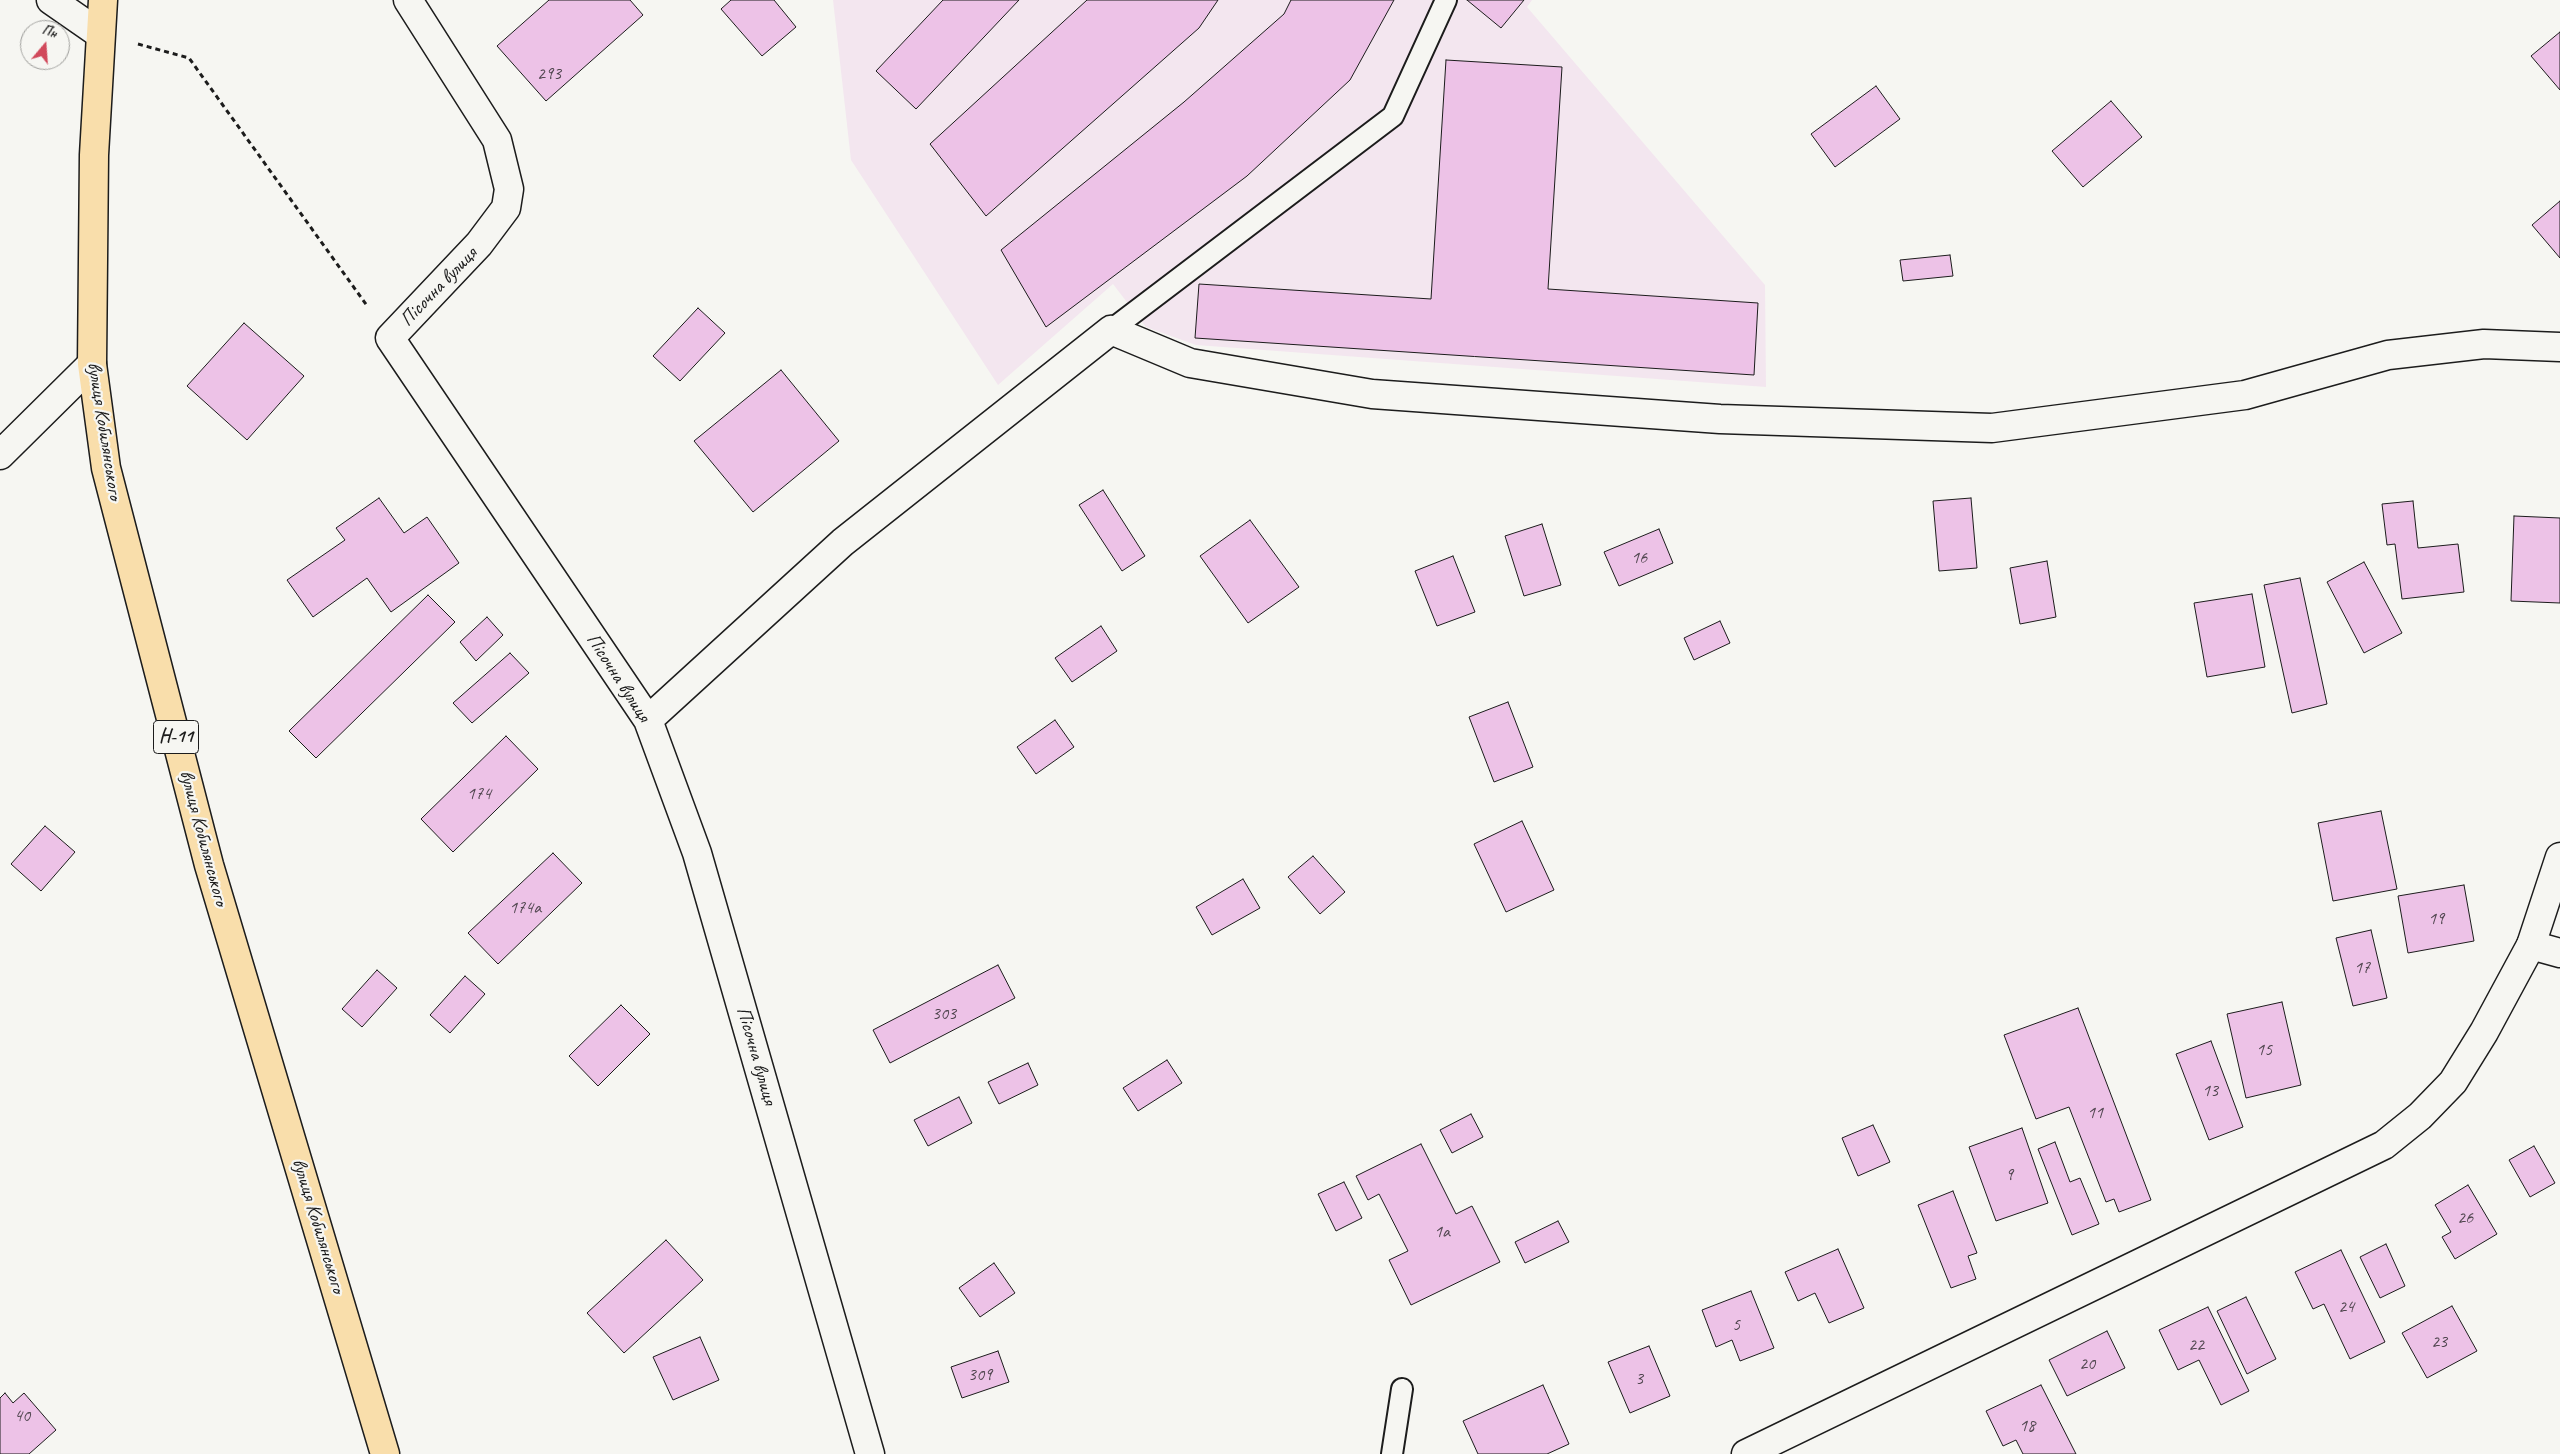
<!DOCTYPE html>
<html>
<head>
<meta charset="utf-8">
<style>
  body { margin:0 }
  #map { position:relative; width:2560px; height:1454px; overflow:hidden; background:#f6f6f2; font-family:Caveat,sans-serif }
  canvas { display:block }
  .north { position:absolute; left:20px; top:20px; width:50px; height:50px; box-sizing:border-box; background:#f6f6f2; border:1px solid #9f9f9c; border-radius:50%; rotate:18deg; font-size:14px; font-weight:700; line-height:20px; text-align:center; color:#1c1c1c }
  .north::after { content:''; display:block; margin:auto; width:18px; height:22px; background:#d1495b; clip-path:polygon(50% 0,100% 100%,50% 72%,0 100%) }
</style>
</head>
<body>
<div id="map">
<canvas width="2560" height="1454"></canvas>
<div class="north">Пн</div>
</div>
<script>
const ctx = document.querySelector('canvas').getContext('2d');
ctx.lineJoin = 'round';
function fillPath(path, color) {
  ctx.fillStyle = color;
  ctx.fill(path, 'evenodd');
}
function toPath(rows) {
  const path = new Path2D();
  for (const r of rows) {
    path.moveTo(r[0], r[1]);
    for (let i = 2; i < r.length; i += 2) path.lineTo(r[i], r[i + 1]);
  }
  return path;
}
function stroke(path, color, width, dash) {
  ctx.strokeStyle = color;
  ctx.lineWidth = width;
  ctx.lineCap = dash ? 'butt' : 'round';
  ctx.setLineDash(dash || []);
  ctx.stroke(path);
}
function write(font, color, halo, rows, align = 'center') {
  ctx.font = font + ' Caveat,sans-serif';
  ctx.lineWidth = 4.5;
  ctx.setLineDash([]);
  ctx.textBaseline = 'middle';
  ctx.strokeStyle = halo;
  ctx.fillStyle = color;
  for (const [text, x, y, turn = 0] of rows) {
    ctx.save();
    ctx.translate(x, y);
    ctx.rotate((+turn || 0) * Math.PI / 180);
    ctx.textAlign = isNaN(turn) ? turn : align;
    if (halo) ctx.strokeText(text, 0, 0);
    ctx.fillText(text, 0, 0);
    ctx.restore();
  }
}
const built = toPath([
  [833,0,1532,0,1527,7,1765,285,1766,387,1196,345,1146,327,1113,284,998,385,851,160]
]);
const building = toPath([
  [549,0,630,0,643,15,546,101,497,46,549,0],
  [731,0,774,0,796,27,762,56,721,9,731,0],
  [943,0,1019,0,916,109,876,71,943,0],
  [1087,0,1218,0,1199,28,986,216,930,144,1087,0],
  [1291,0,1394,0,1350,80,1247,176,1046,327,1001,250,1184,102,1284,14,1291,0],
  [1467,0,1524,0,1501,28,1467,0],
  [2560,32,2560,90,2531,56,2560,32],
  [1446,60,1562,67,1548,289,1758,303,1754,375,1195,338,1199,284,1431,299,1446,60],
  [1876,86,1900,119,1835,167,1811,134,1876,86],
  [2111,101,2142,137,2083,187,2052,151,2111,101],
  [2560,201,2560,258,2532,225,2560,201],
  [1950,255,1953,276,1903,281,1900,260,1950,255],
  [698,308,725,333,680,381,653,356,698,308],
  [244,323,304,376,247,440,187,386,244,323],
  [781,370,839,441,753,512,694,441,781,370],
  [1103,490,1145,556,1122,571,1079,505,1103,490],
  [379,498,404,533,427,517,459,563,391,612,367,578,313,617,287,580,345,540,336,528,379,498],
  [1971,498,1977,568,1939,571,1933,501,1971,498],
  [2413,501,2418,548,2458,544,2464,592,2402,599,2395,544,2387,545,2382,504,2413,501],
  [2514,516,2560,518,2560,603,2511,601,2514,516],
  [1250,520,1299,587,1248,623,1200,556,1250,520],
  [1542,524,1561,585,1524,596,1505,536,1542,524],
  [1659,529,1673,563,1619,586,1604,552,1659,529],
  [1453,556,1475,612,1437,626,1415,571,1453,556],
  [2047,561,2056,617,2020,624,2010,568,2047,561],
  [2364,562,2402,633,2364,653,2327,582,2364,562],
  [2300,578,2327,704,2292,713,2264,585,2300,578],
  [2252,594,2265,667,2207,677,2194,603,2252,594],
  [428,595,455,622,316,758,289,731,428,595],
  [487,617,503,635,476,661,460,642,487,617],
  [1720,621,1730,643,1694,660,1684,638,1720,621],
  [1101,626,1117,651,1072,682,1055,658,1101,626],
  [510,653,529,673,472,723,453,703,510,653],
  [1508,702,1533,767,1494,782,1469,717,1508,702],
  [1055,720,1074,747,1036,774,1017,747,1055,720],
  [506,736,538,769,453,852,421,819,506,736],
  [2381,811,2397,889,2333,901,2318,823,2381,811],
  [1522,821,1554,890,1506,912,1474,844,1522,821],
  [45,826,75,852,41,891,11,864,45,826],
  [553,853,582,883,498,964,468,933,553,853],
  [1313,856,1345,892,1320,914,1288,877,1313,856],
  [1243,879,1260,908,1212,935,1196,907,1243,879],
  [2464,885,2474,941,2408,953,2398,896,2464,885],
  [2371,930,2387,998,2353,1006,2336,938,2371,930],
  [998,965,1015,998,890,1063,873,1030,998,965],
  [377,970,397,988,362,1027,342,1009,377,970],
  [465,976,485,994,450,1033,430,1015,465,976],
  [2282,1002,2301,1085,2246,1098,2227,1014,2282,1002],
  [621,1005,650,1034,598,1086,569,1056,621,1005],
  [2078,1008,2151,1200,2119,1212,2114,1199,2106,1202,2069,1107,2036,1119,2004,1035,2078,1008],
  [2211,1041,2243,1127,2209,1140,2176,1054,2211,1041],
  [1167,1060,1182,1083,1138,1111,1123,1088,1167,1060],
  [1028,1063,1038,1085,999,1104,988,1082,1028,1063],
  [959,1097,972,1123,928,1146,914,1120,959,1097],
  [1471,1114,1483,1137,1452,1153,1440,1130,1471,1114],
  [1873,1125,1890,1162,1858,1176,1842,1138,1873,1125],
  [2022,1128,2048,1203,1996,1221,1969,1147,2022,1128],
  [2055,1142,2070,1182,2080,1178,2099,1224,2072,1235,2038,1149,2055,1142],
  [1421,1144,1456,1214,1472,1206,1500,1262,1411,1305,1389,1260,1408,1251,1379,1194,1368,1200,1356,1176,1421,1144],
  [2534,1146,2555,1183,2530,1197,2509,1160,2534,1146],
  [1344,1182,1362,1218,1336,1231,1318,1194,1344,1182],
  [2468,1185,2497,1234,2455,1259,2442,1237,2451,1232,2435,1205,2468,1185],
  [1953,1191,1977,1253,1968,1256,1976,1279,1951,1288,1918,1205,1953,1191],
  [1558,1221,1569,1242,1525,1263,1515,1242,1558,1221],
  [666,1240,703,1280,624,1353,587,1313,666,1240],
  [2386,1244,2405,1286,2380,1298,2360,1257,2386,1244],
  [1838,1249,1864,1308,1829,1323,1815,1293,1798,1301,1785,1272,1838,1249],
  [2341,1250,2385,1342,2350,1359,2324,1304,2313,1309,2295,1272,2341,1250],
  [994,1263,1015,1293,980,1317,959,1288,994,1263],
  [1751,1291,1774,1348,1740,1361,1732,1340,1716,1347,1702,1310,1751,1291],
  [2246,1297,2276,1359,2247,1374,2217,1311,2246,1297],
  [2452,1306,2477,1351,2427,1378,2402,1333,2452,1306],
  [2208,1307,2249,1391,2221,1405,2199,1360,2178,1370,2159,1330,2208,1307],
  [2107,1331,2125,1368,2067,1396,2049,1360,2107,1331],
  [700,1337,719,1380,673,1400,653,1357,700,1337],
  [1649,1346,1670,1396,1630,1413,1608,1362,1649,1346],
  [998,1351,1009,1382,962,1398,951,1367,998,1351],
  [1543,1385,1569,1444,1547,1454,1478,1454,1463,1421,1543,1385],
  [2041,1385,2076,1454,2023,1454,2016,1440,2003,1446,1986,1411,2041,1385],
  [5,1393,13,1403,24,1393,56,1430,29,1454,0,1454,0,1398,5,1393]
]);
const path = toPath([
  [138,44,189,58,368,307]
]);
const service = toPath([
  [1111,330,1393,116,1446,0],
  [1392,1454,1402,1389]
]);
const minor = toPath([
  [51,0,100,34],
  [408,0,497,140,509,189,506,208,479,244,390,338,648,720,697,853,870,1454],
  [0,455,92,364],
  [648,720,843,542,1111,330,1190,363,1372,394,1720,419,1992,428,2245,395,2388,355,2484,344,2560,347],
  [2531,945,2560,953]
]);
const tertiary = toPath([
  [1746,1454,2384,1145,2420,1116,2453,1082,2484,1032,2531,945,2560,857]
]);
const primary = toPath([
  [103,0,94,155,92,364,106,468,209,865,385,1454]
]);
const numberNames = [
  ["293",549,74],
  ["16",1639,558],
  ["174",479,794],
  ["174а",525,908],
  ["19",2436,919],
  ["17",2362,968],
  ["303",944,1014],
  ["15",2264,1050],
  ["13",2210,1091],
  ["11",2095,1113],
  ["9",2009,1175],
  ["26",2465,1218],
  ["1а",1442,1232],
  ["24",2346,1307],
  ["5",1736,1325],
  ["23",2439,1342],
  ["22",2196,1345],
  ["20",2087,1364],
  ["309",980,1375],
  ["3",1639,1379],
  ["40",22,1416],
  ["18",2027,1426]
];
const shields = [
  [176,737,45]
];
const shieldNames = [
  ["Н-11",176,737]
];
const streetNames = [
  ["Пісочна вулиця",439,287,-46],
  ["вулиця Кобилянського",104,431,81],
  ["Пісочна вулиця",618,678,57],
  ["вулиця Кобилянського",203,838,75],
  ["Пісочна вулиця",756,1056,74],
  ["вулиця Кобилянського",318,1226,73]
];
fillPath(built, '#f3e6ef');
fillPath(building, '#edc2e7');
stroke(building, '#1c1c1c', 1);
stroke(service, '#1c1c1c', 24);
stroke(minor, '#1c1c1c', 31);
stroke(tertiary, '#1c1c1c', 31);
stroke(primary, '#1c1c1c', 31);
stroke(path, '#1c1c1c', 3, [5, 4]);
stroke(service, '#f6f6f2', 20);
stroke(minor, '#f6f6f2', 28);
stroke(tertiary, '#f6f6f2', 28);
stroke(primary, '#f9deab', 28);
write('18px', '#50464f', null, numberNames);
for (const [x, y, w] of shields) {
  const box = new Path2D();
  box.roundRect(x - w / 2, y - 16.5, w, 33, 4);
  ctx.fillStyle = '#f6f6f2';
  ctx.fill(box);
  stroke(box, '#1c1c1c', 1);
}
write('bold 19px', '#1c1c1c', null, shieldNames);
write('20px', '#1c1c1c', '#f6f6f2', streetNames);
</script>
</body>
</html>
